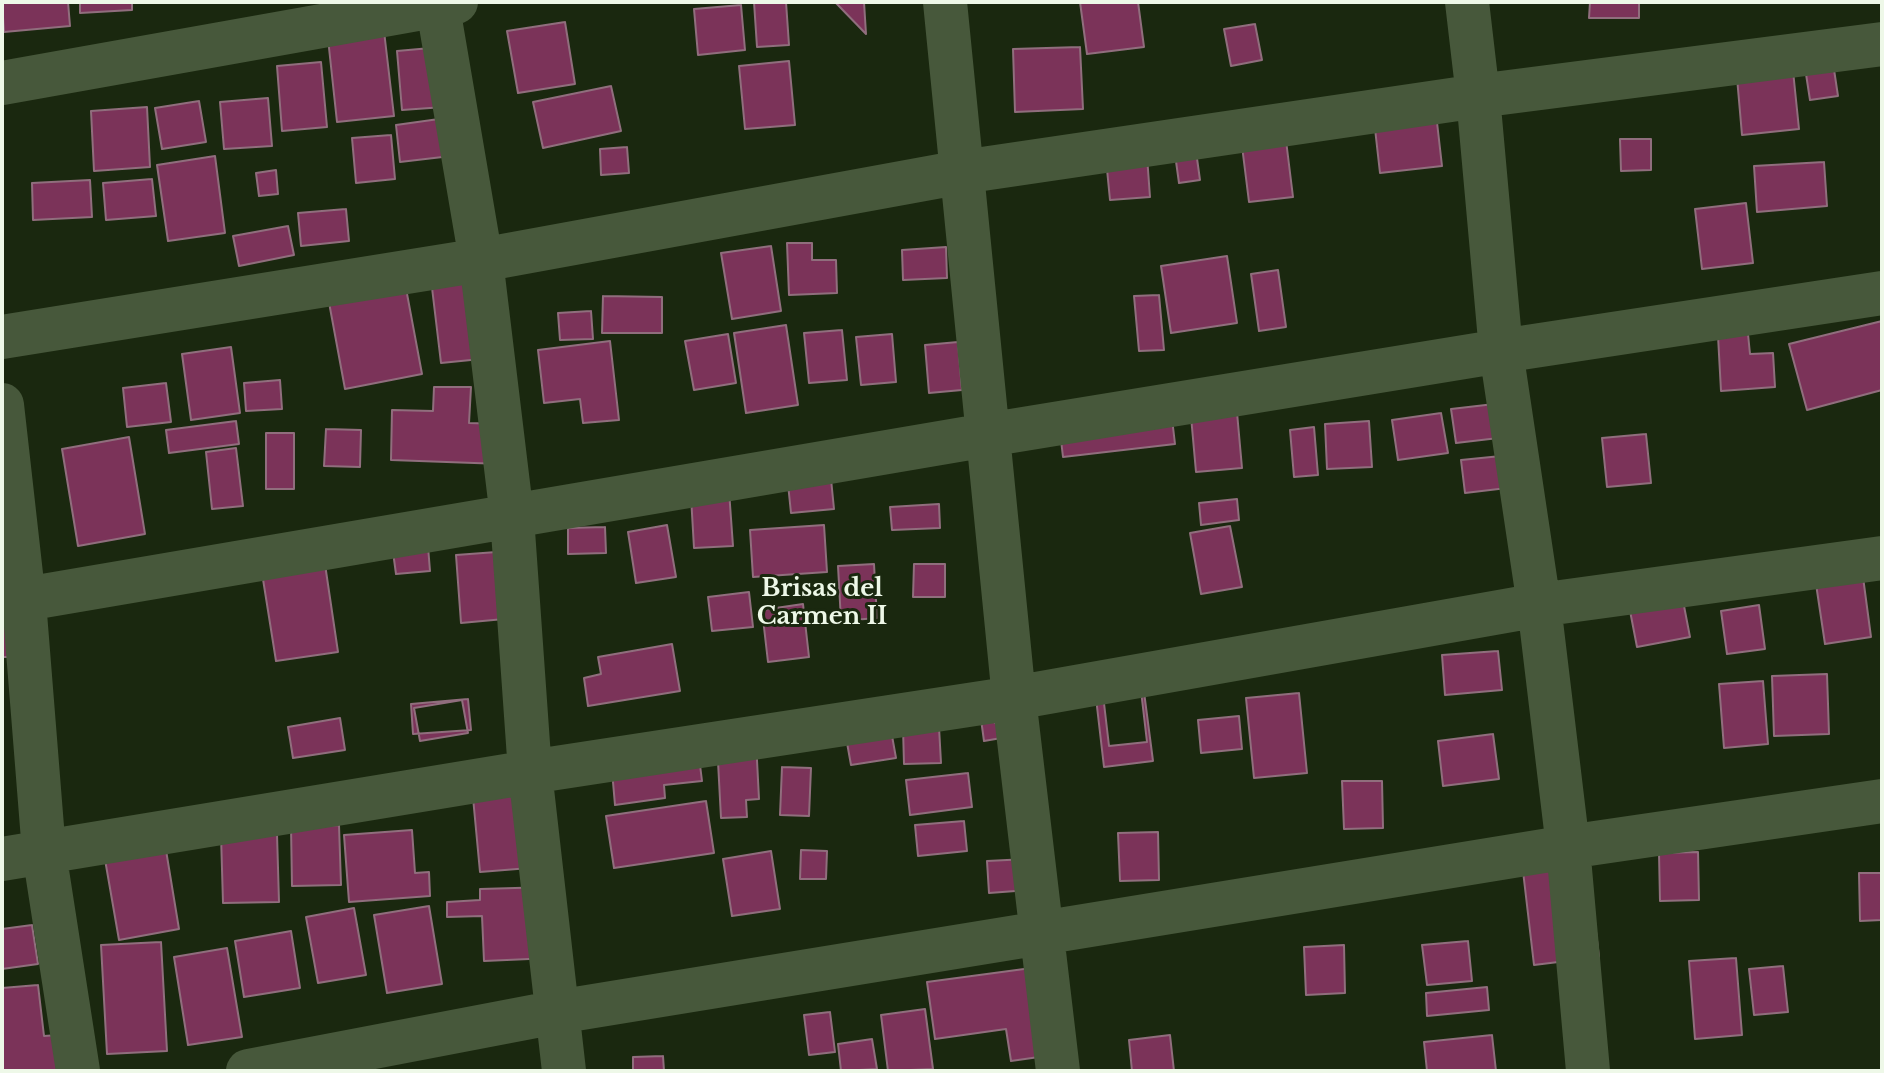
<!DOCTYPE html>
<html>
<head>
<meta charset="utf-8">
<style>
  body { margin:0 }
  #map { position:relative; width:1884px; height:1073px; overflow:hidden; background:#1a280f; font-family:"Libre Baskerville",serif }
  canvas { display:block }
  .frame { position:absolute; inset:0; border:4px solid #eef8e8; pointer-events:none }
</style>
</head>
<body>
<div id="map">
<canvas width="1884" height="1073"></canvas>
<div class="frame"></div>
</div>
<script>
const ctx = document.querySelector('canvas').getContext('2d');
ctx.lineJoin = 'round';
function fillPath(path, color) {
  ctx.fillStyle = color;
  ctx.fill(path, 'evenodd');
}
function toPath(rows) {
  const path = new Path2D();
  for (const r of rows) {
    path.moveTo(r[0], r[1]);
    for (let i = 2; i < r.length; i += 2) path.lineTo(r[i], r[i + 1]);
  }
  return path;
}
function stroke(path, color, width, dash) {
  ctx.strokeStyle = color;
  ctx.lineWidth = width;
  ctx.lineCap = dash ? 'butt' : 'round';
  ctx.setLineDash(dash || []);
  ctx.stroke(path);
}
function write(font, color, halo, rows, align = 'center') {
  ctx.font = font + ' "Libre Baskerville",serif';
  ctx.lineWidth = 6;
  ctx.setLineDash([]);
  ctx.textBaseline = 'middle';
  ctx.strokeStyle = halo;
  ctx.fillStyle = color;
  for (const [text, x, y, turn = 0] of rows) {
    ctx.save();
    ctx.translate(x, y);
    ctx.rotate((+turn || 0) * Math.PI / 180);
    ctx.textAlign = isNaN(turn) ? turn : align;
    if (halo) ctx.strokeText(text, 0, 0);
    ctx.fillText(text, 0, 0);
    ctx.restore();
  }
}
const building = toPath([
  [2,2,68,2,70,26,4,32,2,2],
  [80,2,132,2,132,10,80,13,80,2],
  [754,2,786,2,789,45,757,47,754,2],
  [835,2,864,2,866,34,835,2],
  [1080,2,1138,2,1144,47,1087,54,1080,2],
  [1590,2,1639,2,1639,18,1589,18,1590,2],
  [741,5,745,50,698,55,694,9,741,5],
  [382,14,394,116,337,122,326,20,382,14],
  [565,22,575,84,518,93,507,31,565,22],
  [1255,24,1262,60,1231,66,1224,29,1255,24],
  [1830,43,1838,96,1810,100,1802,48,1830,43],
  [453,46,458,106,402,110,397,51,453,46],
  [1080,47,1083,109,1015,112,1013,49,1080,47],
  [789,61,795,125,745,129,739,66,789,61],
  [1792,61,1799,129,1742,135,1736,66,1792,61],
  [321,62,327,127,282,131,277,66,321,62],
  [611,86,621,131,543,148,533,102,611,86],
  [1434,96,1442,166,1380,173,1372,102,1434,96],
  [268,98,272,146,224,149,220,102,268,98],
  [199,101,206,142,162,149,155,108,199,101],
  [147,107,150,167,94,171,91,111,147,107],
  [1283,116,1293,197,1249,202,1239,122,1283,116],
  [446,118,451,156,400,162,396,125,446,118],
  [391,135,395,179,356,183,352,138,391,135],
  [1620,139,1651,139,1651,170,1621,171,1620,139],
  [1195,144,1200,180,1179,183,1174,147,1195,144],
  [627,147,629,173,601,175,600,149,627,147],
  [215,156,225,233,168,241,157,165,215,156],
  [1147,156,1150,197,1110,200,1106,159,1147,156],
  [1824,162,1827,206,1757,212,1754,166,1824,162],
  [276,170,278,194,259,196,256,173,276,170],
  [152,179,156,216,106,220,103,183,152,179],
  [90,180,92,217,33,220,32,183,90,180],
  [1746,203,1753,263,1702,269,1695,209,1746,203],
  [346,209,349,241,301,246,298,213,346,209],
  [288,226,294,255,239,266,233,236,288,226],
  [787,243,812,243,812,260,836,260,837,293,789,295,787,243],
  [771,246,781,311,732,319,721,253,771,246],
  [946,247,947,278,903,280,902,250,946,247],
  [1227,256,1237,323,1171,333,1161,266,1227,256],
  [480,266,491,358,441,363,430,271,480,266],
  [1278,270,1286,327,1259,331,1251,274,1278,270],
  [405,283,422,374,345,389,328,297,405,283],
  [1159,295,1164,350,1139,351,1134,296,1159,295],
  [603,296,662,297,662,333,602,333,603,296],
  [591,311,593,339,560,340,558,313,591,311],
  [1882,321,1882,390,1807,410,1789,344,1882,321],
  [786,325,798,405,746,413,734,333,786,325],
  [842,330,847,380,809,383,804,333,842,330],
  [728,334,736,383,694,390,685,341,728,334],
  [892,334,896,382,861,385,856,337,892,334],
  [1748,334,1750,354,1773,353,1775,387,1721,391,1718,336,1748,334],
  [610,341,619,420,583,423,580,399,544,403,538,350,610,341],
  [958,342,962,390,929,393,925,345,958,342],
  [231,347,240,413,191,420,182,354,231,347],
  [280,380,282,409,246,411,244,383,280,380],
  [166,383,171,422,127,427,123,388,166,383],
  [434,387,471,387,469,423,503,424,502,464,391,460,392,410,433,411,434,387],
  [1235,390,1242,468,1196,472,1189,394,1235,390],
  [1503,403,1507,437,1456,443,1451,409,1503,403],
  [1171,410,1175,444,1063,457,1059,423,1171,410],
  [1441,413,1448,453,1398,460,1392,420,1441,413],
  [236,421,239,444,169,453,166,430,236,421],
  [1369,421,1372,467,1327,469,1325,424,1369,421],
  [1314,427,1318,475,1294,477,1290,430,1314,427],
  [326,429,361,430,360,467,324,466,326,429],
  [266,433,294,433,294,489,266,489,266,433],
  [1646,434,1651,483,1607,487,1602,438,1646,434],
  [129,437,145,534,78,546,62,449,129,437],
  [236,448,243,506,212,509,206,452,236,448],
  [1521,454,1507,488,1465,493,1461,460,1521,454],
  [728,477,733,546,694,548,690,479,728,477],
  [831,479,834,509,791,513,788,484,831,479],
  [1237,499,1239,520,1201,525,1199,503,1237,499],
  [939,504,940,528,892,530,890,507,939,504],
  [667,525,676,577,636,583,628,532,667,525],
  [824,525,827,572,753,577,750,530,824,525],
  [1230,526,1242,587,1201,594,1190,533,1230,526],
  [605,527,606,553,568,554,568,528,605,527],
  [427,534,430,571,396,574,391,537,427,534],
  [322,544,338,652,276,661,259,554,322,544],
  [510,551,515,618,461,623,456,555,510,551],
  [874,564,877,618,841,621,838,566,874,564],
  [914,564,945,564,945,597,913,597,914,564],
  [1863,577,1871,637,1825,644,1816,584,1863,577],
  [1679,580,1690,637,1637,647,1626,590,1679,580],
  [749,592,753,627,712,631,708,597,749,592],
  [803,604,809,657,768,662,762,610,803,604],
  [1759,605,1765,649,1727,654,1721,611,1759,605],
  [2,613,15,657,2,657,2,613],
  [672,644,680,691,588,706,584,678,601,674,598,657,672,644],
  [1498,651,1502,690,1445,695,1442,655,1498,651],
  [1138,665,1147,742,1109,746,1100,669,1138,665],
  [1827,674,1829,734,1774,736,1772,676,1827,674],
  [1763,681,1768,744,1724,748,1719,684,1763,681],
  [1144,692,1153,761,1104,767,1096,698,1144,692],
  [1299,693,1307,773,1254,778,1246,698,1299,693],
  [468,699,471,730,413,734,411,704,468,699],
  [462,700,468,733,420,741,414,708,462,700],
  [980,712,1013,736,984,741,980,712],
  [1239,716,1242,749,1201,753,1198,720,1239,716],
  [340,718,345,750,293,758,288,727,340,718],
  [889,719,896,758,851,765,844,726,889,719],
  [939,727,941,763,904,764,903,728,939,727],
  [1493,734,1499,779,1443,786,1438,741,1493,734],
  [756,741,759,799,746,800,747,817,721,818,717,743,756,741],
  [698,749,702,781,664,785,665,798,615,805,611,759,698,749],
  [782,767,811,768,809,816,780,815,782,767],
  [533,771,542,867,480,872,471,776,533,771],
  [968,773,972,807,910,815,906,780,968,773],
  [1342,781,1382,781,1383,828,1344,829,1342,781],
  [706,801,714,853,614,868,606,816,706,801],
  [964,821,967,851,918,856,915,825,964,821],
  [339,825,341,885,292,886,291,826,339,825],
  [412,830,415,873,429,872,430,896,349,902,344,835,412,830],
  [1158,832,1159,880,1120,881,1118,833,1158,832],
  [277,834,279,902,223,903,221,835,277,834],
  [164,838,179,929,119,940,103,848,164,838],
  [801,850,827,851,826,879,800,879,801,850],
  [771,851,780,909,732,916,723,859,771,851],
  [1698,852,1699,900,1660,901,1659,853,1698,852],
  [1027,859,1029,890,989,893,987,861,1027,859],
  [1588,864,1599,957,1534,965,1523,871,1588,864],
  [1859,873,1882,873,1882,920,1860,921,1859,873],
  [550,887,552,958,484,961,482,916,447,917,447,902,480,900,480,889,550,887],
  [429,906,442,984,387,993,374,915,429,906],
  [354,908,366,975,318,983,306,917,354,908],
  [32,925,38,964,2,969,2,929,32,925],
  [291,931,300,988,244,997,235,941,291,931],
  [1468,941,1472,981,1427,985,1422,945,1468,941],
  [161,942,167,1051,107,1054,101,945,161,942],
  [1344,945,1345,993,1306,995,1304,947,1344,945],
  [227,948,242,1037,188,1045,174,957,227,948],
  [1736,958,1742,1035,1695,1039,1689,961,1736,958],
  [1783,966,1788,1012,1754,1015,1749,969,1783,966],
  [1039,967,1053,1055,1011,1061,1006,1029,935,1039,927,982,1039,967],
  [38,985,44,1036,58,1035,61,1071,2,1071,2,988,38,985],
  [1487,987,1489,1010,1427,1016,1426,993,1487,987],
  [925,1009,933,1069,888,1071,881,1015,925,1009],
  [830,1012,835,1052,809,1055,804,1015,830,1012],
  [1170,1035,1174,1071,1132,1071,1129,1040,1170,1035],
  [1492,1035,1496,1071,1427,1071,1424,1042,1492,1035],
  [872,1039,877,1069,841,1071,838,1044,872,1039],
  [663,1056,664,1071,633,1071,633,1057,663,1056]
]);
const minor = toPath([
  [437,2,481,260,512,517,530,772,564,1071],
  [945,2,1014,698,1058,1071],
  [1467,2,1478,96,1501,351,1539,605,1568,847,1588,1071],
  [2,83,456,2],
  [2,337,481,260,962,172,1478,96,1882,44],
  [2,405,24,601,44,852,78,1071],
  [2,603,987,435,1501,351,1882,293],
  [2,859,530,772,1014,698,1539,605,1882,558],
  [248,1071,557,1012,1568,847,1882,801]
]);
const neighbourhoodNames = [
  ["Brisas del",822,589],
  ["Carmen II",822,617]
];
fillPath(building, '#7b3359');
stroke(building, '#906e7d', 2);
stroke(minor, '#47583b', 44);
write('bold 24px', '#eef8e8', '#1a280f', neighbourhoodNames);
</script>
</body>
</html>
